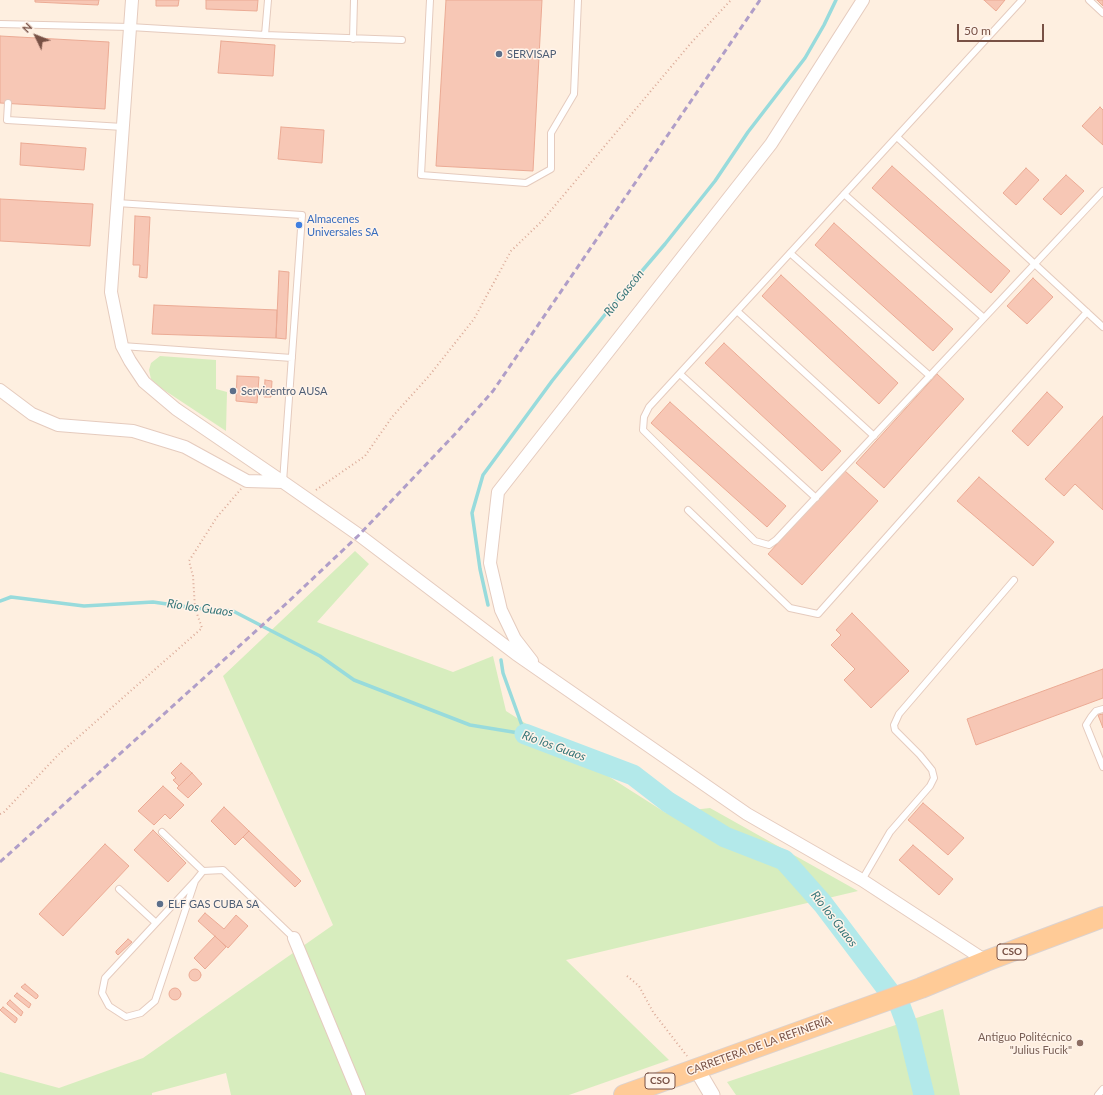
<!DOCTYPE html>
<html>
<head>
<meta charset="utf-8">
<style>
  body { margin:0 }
  #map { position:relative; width:1103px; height:1095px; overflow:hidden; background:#feefe0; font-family:Lato,sans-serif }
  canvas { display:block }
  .north { position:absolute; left:16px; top:16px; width:40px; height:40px; -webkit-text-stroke:3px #fff3e9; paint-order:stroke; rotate:313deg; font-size:11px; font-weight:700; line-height:16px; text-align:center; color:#785145 }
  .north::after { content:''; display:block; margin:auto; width:14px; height:18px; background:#785145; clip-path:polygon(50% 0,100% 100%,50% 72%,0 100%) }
  .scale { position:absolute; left:957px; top:24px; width:87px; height:18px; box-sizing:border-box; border:2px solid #785145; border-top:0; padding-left:5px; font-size:12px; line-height:14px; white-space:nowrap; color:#785145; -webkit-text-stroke:3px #fff3e9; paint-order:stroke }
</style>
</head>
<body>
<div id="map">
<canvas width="1103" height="1095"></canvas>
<div class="north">N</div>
<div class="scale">50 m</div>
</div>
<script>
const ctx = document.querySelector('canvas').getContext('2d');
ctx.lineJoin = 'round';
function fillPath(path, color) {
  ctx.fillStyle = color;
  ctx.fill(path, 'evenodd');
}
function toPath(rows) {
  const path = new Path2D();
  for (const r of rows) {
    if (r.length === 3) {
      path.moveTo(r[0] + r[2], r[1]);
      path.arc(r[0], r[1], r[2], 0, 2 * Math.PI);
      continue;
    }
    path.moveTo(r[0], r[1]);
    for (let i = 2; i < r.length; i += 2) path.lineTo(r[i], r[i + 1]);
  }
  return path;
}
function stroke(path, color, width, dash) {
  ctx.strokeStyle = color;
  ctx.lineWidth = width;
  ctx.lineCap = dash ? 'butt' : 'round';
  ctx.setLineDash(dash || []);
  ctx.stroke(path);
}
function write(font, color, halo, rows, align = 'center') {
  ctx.font = font + ' Lato,sans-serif';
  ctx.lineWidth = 3;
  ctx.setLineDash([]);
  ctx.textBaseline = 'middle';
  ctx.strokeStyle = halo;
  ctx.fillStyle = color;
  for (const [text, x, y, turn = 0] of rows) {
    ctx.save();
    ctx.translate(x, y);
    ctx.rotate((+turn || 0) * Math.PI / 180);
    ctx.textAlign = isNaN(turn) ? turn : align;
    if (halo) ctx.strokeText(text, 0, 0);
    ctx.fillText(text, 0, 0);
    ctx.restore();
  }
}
const green = toPath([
  [160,356,216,360,216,389,227,392,226,431,161,388,151,379,149,370,151,363],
  [355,551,369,564,317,622,453,672,493,656,506,711,666,813,710,808,858,891,566,960,669,1060,569,1095,231,1095,226,1073,152,1093,152,1095,0,1095,0,1072,59,1088,143,1058,333,925,223,676],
  [943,1009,960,1095,736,1095,727,1082]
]);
const stream = toPath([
  [0,601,11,597,84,606,153,602,195,608,233,611,320,656,354,680,470,725,525,734,503,673,501,660],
  [488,605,480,569,472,513,483,475,552,381,607,312,665,244,715,181,748,132,805,58,824,25,836,0]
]);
const river = toPath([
  [525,734,633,775,668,802,725,837,784,860,823,904,900,1006,907,1025,924,1095]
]);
const building = toPath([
  [35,0,99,0,98,5,35,2,35,0],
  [156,0,179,0,178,6,156,6,156,0],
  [206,0,258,0,257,11,206,9,206,0],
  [446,0,542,0,533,171,436,166,446,0],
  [984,0,1005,0,996,11,984,0],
  [1097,0,1103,0,1103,6,1097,0],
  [0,36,109,42,105,109,0,103,0,36],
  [221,41,275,45,273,76,218,73,221,41],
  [1100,107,1103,110,1103,145,1082,126,1100,107],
  [281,127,324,130,322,163,278,159,281,127],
  [21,143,86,148,84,170,20,165,21,143],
  [892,166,1010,271,991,293,872,188,892,166],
  [1026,168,1039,180,1016,205,1003,193,1026,168],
  [1066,175,1084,191,1061,215,1043,199,1066,175],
  [0,199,93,204,90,246,0,241,0,199],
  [135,216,150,217,147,278,139,277,140,265,133,265,135,216],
  [834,223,953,329,933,351,815,245,834,223],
  [279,271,289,272,286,339,276,338,279,271],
  [781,275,898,383,879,404,762,296,781,275],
  [1033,278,1053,297,1027,324,1007,306,1033,278],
  [154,305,277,310,276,338,152,334,154,305],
  [724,343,841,451,822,471,705,363,724,343],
  [937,374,964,399,884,488,856,463,937,374],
  [237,376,259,377,257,403,236,401,237,376],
  [265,380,272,381,271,397,264,397,265,380],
  [1047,392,1063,407,1028,446,1012,431,1047,392],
  [670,402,786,506,767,527,651,423,670,402],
  [1103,416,1103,510,1075,484,1064,496,1045,479,1103,416],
  [844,470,878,501,802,585,768,554,844,470],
  [979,477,1054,542,1033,566,957,501,979,477],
  [852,613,909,671,871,708,844,680,855,669,831,645,841,635,836,630,852,613],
  [1103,669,1103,698,976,745,967,719,1103,669],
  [1103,714,1103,728,1098,715,1103,714],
  [181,763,192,773,179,786,173,780,176,778,171,773,181,763],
  [192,773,202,784,188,798,177,788,192,773],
  [163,786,184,805,170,819,165,814,154,825,138,811,163,786],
  [923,803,964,838,948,855,908,820,923,803],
  [224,807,249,831,235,845,211,821,224,807],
  [153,830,186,863,168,882,134,850,153,830],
  [249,831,301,881,295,887,243,837,249,831],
  [105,844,129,866,63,936,39,914,105,844],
  [913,845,953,879,939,895,899,860,913,845],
  [205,913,224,929,236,915,248,926,228,948,198,921,205,913],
  [215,936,226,947,205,969,194,958,215,936],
  [128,939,132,942,118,955,116,953,116,951,128,939],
  [195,975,6],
  [25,984,38,995,38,997,36,999,22,988,21,987,25,984],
  [175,994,6],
  [17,993,31,1004,29,1008,14,996,17,993],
  [10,1000,23,1012,21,1016,7,1004,7,1003,10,1000],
  [3,1007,17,1018,17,1020,15,1023,1,1011,0,1010,3,1007]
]);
const path = toPath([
  [316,490,365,456,392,417,429,376,474,319,511,251,542,221,691,43,731,0],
  [0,814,4,812,58,755,202,628,195,608,193,576,189,561,217,517,241,489],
  [627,976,639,986,653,1012,687,1056]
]);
const service = toPath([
  [430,0,421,175,526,183,551,169,551,133,574,94,578,0],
  [1022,0,649,407,644,417,643,430,755,541,769,545,776,540,1103,191],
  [1089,0,1103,13],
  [0,24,130,27,265,35,402,40],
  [265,35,268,0],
  [353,39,354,0],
  [8,103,7,120,123,127],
  [897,137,1103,327],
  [844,194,984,318],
  [117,203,302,215,283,482],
  [790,253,930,376],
  [737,311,874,436],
  [122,346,292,358],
  [680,374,816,498],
  [688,510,790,608,818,614,1087,312],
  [1103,709,1096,711,1091,717,1086,725,1103,767],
  [162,832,203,871],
  [862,880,890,832,930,786,934,778,932,770,920,755,895,730,894,725,899,714,1014,580],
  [195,881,105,978,102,993,109,1006,126,1017,141,1013,155,1001,195,881,203,871,223,870,294,938],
  [119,889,156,923],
  [1098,1095,1103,1089]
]);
const minor = toPath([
  [132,0,111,292,122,346,130,361,144,382,176,409,283,482,359,535,516,654,747,814,862,880,986,961],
  [0,390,32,414,58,425,133,431,185,447,247,481,283,482],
  [532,661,515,639,501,610,490,563,498,492,771,144,863,0],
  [294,938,359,1095]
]);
const tertiary = toPath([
  [696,1068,712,1095]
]);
const primary = toPath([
  [624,1095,921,988,986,961,1103,917]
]);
const rail = toPath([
  [0,862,288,602,359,535,457,432,493,391,760,0]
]);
const markers = [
  [499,54,4,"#5c6f8a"],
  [299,225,4,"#3f7fe0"],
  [233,391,4,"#5c6f8a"],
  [160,904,4,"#5c6f8a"],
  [1080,1043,4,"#8d6e63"]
];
const shields = [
  [1012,952,30],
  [660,1081,30]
];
const shieldNames = [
  ["CSO",1012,952],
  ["CSO",660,1081]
];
const serviceNames = [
  ["SERVISAP",507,54],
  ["Servicentro AUSA",241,391],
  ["ELF GAS CUBA SA",168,904]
];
const shopNames = [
  ["Almacenes",307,219],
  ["Universales SA",307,232]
];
const educationNames = [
  ["Antiguo Politécnico",1072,1037],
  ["\"Julius Fucik\"",1072,1050]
];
const streetNames = [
  ["CARRETERA DE LA REFINERÍA",759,1046,-20]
];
const waterNames = [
  ["Río Gascón",624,293,-51],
  ["Río los Guaos",200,608,8],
  ["Río los Guaos",554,746,20],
  ["Río los Guaos",834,919,52]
];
fillPath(green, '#d7edbe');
stroke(stream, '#98dbdc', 3.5);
stroke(river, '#b3e9ea', 21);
fillPath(building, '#f7c7b5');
stroke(building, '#ebaa94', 1);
stroke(service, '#e5cbbe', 8);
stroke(minor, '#e5cbbe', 14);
stroke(tertiary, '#e5cbbe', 17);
stroke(primary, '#dcd2cf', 22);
stroke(path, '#dbaa98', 2, [1, 3]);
stroke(service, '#fff', 6);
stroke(minor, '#fff', 12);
stroke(tertiary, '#fff', 15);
stroke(primary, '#ffcb97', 20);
stroke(rail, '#b09ec8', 3, [6, 4]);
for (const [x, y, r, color] of markers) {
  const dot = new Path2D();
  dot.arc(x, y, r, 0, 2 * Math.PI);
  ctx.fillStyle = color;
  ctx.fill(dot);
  stroke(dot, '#fff3e9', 1.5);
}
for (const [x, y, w] of shields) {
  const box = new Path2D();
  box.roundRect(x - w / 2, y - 8, w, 16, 3);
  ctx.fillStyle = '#fff3e9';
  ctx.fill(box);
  stroke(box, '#785145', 1);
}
write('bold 10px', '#785145', null, shieldNames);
write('11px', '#4e5e75', '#fff3e9', serviceNames, 'left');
write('11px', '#366cbe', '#fff3e9', shopNames, 'left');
write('11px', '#785e54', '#fff3e9', educationNames, 'right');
write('11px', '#785145', '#fff3e9', streetNames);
write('italic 12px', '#357578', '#fff3e9', waterNames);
</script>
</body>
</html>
